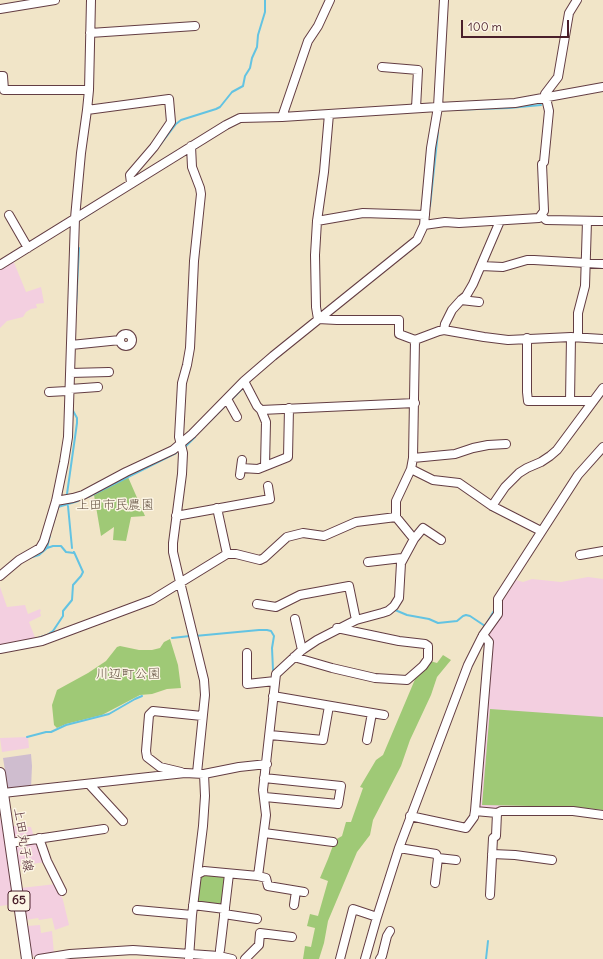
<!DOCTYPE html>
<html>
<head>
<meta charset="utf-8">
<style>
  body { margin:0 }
  #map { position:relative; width:603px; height:959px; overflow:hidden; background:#f1e5c8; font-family:Delius,sans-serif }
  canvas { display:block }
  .scale { position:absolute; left:461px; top:20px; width:108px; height:18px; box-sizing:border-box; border:2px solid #4a1f2b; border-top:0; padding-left:5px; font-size:12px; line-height:14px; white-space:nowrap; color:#4a1f2b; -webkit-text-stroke:3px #fcf5e5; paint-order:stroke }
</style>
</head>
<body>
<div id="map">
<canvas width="603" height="959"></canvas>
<div class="scale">100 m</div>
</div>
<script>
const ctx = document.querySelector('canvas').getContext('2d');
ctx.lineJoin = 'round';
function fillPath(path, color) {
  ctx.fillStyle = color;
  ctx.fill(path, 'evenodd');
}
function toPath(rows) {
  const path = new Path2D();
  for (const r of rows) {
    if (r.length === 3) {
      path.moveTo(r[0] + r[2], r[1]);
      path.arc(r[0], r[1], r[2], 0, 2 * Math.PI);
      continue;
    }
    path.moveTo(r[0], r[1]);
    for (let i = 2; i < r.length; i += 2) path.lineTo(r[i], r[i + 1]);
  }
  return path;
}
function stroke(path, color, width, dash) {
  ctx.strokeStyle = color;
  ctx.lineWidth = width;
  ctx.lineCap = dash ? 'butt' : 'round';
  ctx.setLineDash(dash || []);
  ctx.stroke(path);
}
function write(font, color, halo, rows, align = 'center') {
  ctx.font = font + ' Delius,"Klee One",sans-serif';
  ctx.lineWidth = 3;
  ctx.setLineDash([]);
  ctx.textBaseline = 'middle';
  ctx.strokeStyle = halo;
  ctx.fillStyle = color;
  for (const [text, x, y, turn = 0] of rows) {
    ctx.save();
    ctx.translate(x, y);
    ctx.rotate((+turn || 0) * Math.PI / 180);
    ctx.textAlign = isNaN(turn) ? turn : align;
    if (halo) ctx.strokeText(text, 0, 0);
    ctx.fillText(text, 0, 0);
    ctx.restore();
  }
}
const built = toPath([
  [13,260,26,292,41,287,44,303,36,304,37,308,31,309,26,312,23,317,7,321,0,328,0,268],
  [588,577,603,579,603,814,478,809,487,634,500,605,516,580,523,582,532,579,561,582],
  [0,587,7,607,25,605,28,614,40,609,41,611,40,612,41,616,29,622,36,640,0,646],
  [28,737,29,748,2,752,0,738],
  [0,819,2,819,15,904,0,906],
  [13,826,31,827,34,837,15,839],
  [37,841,45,862,19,866,16,846,18,844],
  [56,884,63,900,69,925,55,930,52,918,39,920,38,918,26,920,21,888],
  [40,925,41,933,52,931,54,954,35,958,30,952,27,926]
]);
const industrial = toPath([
  [31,754,32,766,31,788,8,790,3,758]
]);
const green = toPath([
  [128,477,145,516,131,517,126,541,113,540,114,527,101,536,94,495],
  [170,639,178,665,181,688,167,689,152,694,140,695,102,715,66,724,57,728,54,725,52,705,57,690,88,673,106,661,117,647,120,646,139,650,152,650,160,648,164,642],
  [443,655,451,660,437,677,431,695,410,740,401,766,373,820,370,835,357,852,328,921,324,943,319,959,303,959,305,946,311,947,315,928,307,926,310,914,318,916,328,881,320,878,328,859,335,840,342,836,346,822,351,822,363,788,360,787,376,760,383,755,416,677,430,661,437,663],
  [490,709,603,717,603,810,576,807,482,805],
  [204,874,225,876,222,907,201,904,198,901,200,878]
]);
const stream = toPath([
  [448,110,509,108,541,105],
  [160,145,176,124,181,120,216,109,220,107,232,92,243,86,245,76,250,68,252,58,257,47,258,35,265,12,265,0],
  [430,206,438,132],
  [80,220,99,208],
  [399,259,407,253],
  [76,306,79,248],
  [230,401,243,388],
  [199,432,227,404],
  [186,446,195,437],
  [67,494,77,423,77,418,72,409],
  [88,497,176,453],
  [68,506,72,548],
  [52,527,58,507,78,501],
  [47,548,53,546,61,546,66,552,74,553],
  [29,558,39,555,47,548,50,535],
  [395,610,407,615,429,619,438,623,457,621,463,616,466,615,470,616,485,626],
  [487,623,495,609],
  [195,636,259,630,267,630,271,631,274,636,272,648,273,670],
  [38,638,47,635,53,631,63,616,63,611,72,600,73,585,81,576,83,572,74,552],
  [172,638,190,636],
  [27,737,46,732,51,732,66,725,109,714,135,699,142,696],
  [486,959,488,941]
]);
const minor = toPath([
  [0,9,55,0],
  [90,33,195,26],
  [382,67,418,70,416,108],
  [0,76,3,76,4,90,89,90],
  [87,110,169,99,171,122,154,147,130,175,131,183],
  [282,117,308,41,318,26,330,0],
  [191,146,192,167,200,188,201,194,194,261,190,348,187,365,182,383,179,437,183,453,182,474,173,543,173,552,180,582,204,680,205,695,197,773],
  [9,215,28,248],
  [541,215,546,220,603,221],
  [317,221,363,213,425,215],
  [424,225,445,222,459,223,539,218,544,211,542,164,544,162,549,111,545,94,558,77,569,13,577,0],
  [0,265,226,125,240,118,282,117,438,107,515,103,603,87],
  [481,266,503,267,527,260,534,260,603,264],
  [461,300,479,302],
  [318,319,316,307,315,255,317,221,324,172,329,114],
  [444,330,445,324,452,310,461,300,466,296,473,284,500,221],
  [126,340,6],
  [578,337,578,313,585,286,587,221],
  [527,338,527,392,528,401,593,401],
  [415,340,439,331,444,330,484,337,508,340,571,337,603,339],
  [71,345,120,340],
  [70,373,109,372],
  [244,381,257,406,261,410,266,422,265,466],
  [49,392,67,391,70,389,98,387],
  [227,399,237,417],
  [570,401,571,337],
  [261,410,415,403],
  [413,458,455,454,473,448,488,445,506,444],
  [241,468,258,469,288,457,289,408],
  [411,469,433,480,459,483,492,506,541,531],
  [240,475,242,460],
  [56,501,73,498,83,495,126,472,173,450,192,434,244,381,273,356,417,240,424,225,431,148,438,107,444,0],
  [492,506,505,487,519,473,527,468,541,462,550,456,557,450,603,388],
  [217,508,227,554],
  [176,516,270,499,268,486],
  [414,539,423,528,441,540],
  [580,555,603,551],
  [368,562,402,558],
  [0,576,19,560,40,548,44,541,56,501,64,462,68,437,75,218,81,153,87,110,89,90,91,0],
  [257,604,276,607,300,595,349,586,356,620],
  [295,619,302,650],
  [0,649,42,641,152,600,227,554,236,554,260,560,264,558,287,537,303,533,324,536,356,522,396,517],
  [247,653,247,684,275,681],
  [294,657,332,668,375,678,407,680,423,666,428,659,428,646,425,644,399,641,337,628],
  [273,696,384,715],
  [270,735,323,740,329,706],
  [367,740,372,713],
  [181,772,160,767,147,757,146,751,149,715,153,711,202,716],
  [264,778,341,786,338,804,265,797],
  [89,784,123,821],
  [3,793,185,773,204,774,239,767,267,764],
  [475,811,489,642,483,635],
  [410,816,466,828,474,817,475,811,497,813,501,811,573,811,603,815],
  [264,833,333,842],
  [39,838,47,861,62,891],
  [10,843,104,829],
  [399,848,436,854,438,858,456,860],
  [492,854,515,855,552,860],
  [198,874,204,871,258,876,266,878,268,886,304,892],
  [258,876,266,815,263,790,276,674,302,650,317,640,356,620,382,613,388,611,394,606,399,598,401,563,414,539,396,517,396,501,411,469,413,458,415,340,399,334,399,320,337,320,318,319],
  [435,883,438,858],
  [490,895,493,838,496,836,497,813],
  [193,905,225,909],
  [294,905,296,891],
  [137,910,192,915],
  [224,914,257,919],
  [220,950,229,874],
  [189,958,192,915,203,826,205,796,204,774],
  [39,959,70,954,133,950,219,956,232,959],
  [245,959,259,945,260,933,292,937],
  [340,959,353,909,377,917],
  [365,959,377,917,399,848,468,665,483,635,498,614,498,599,578,475,603,447],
  [380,959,382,956,387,936,390,931]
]);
const major = toPath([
  [0,773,27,959]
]);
const shields = [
  [19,901,22]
];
const shieldNames = [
  ["65",19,901]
];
const parkNames = [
  ["上田市民農園",115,505],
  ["川辺町公園",128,674]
];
const streetNames = [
  ["上田丸子線",23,840,81]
];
fillPath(built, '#f3cfe0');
fillPath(industrial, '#cfbdcf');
fillPath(green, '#9fc976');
stroke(stream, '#63c3e2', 2);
stroke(minor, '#633d43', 10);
stroke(major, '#633d43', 12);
stroke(minor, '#fff', 8);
stroke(major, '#fff', 10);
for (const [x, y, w] of shields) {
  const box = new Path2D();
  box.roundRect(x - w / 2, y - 10, w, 20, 3);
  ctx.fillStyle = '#fcf5e5';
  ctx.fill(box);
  stroke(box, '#4a1f2b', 1);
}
write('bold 12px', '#4a1f2b', null, shieldNames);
write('13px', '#645242', '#fcf5e5', parkNames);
write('13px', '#4a1f2b', '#fcf5e5', streetNames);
</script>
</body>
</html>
